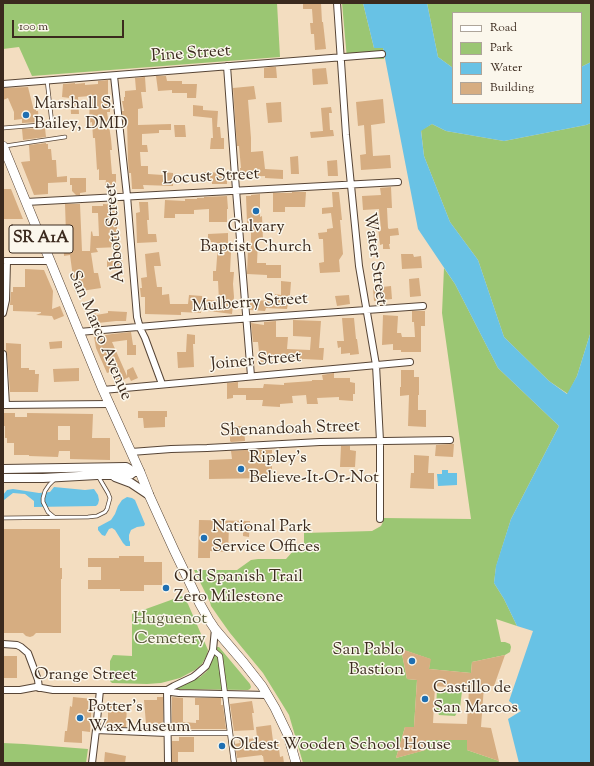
<!DOCTYPE html>
<html>
<head>
<meta charset="utf-8">
<style>
  body { margin:0 }
  #map { position:relative; width:594px; height:766px; overflow:hidden; background:#f3ddc0; font-family:"Sorts Mill Goudy",serif }
  canvas { display:block }
  .frame { position:absolute; inset:0; border:4px solid #3b2a1e; pointer-events:none }
  .legend { position:absolute; left:452px; top:12px; width:130px; height:92px; box-sizing:border-box; background:#fbf7ec; border:1px solid #aea59a; margin:0; padding:5px 7px; list-style:none; font-size:12px; color:#3b2a1e }
  .legend li { display:flex; align-items:center; gap:8px; height:20px }
  .legend b { width:20px; border:1px solid #aea59a }
  .scale { position:absolute; left:12px; top:20px; width:112px; height:18px; box-sizing:border-box; border:2px solid #3b2a1e; border-top:0; padding-left:5px; font-size:12px; line-height:14px; white-space:nowrap; color:#3b2a1e; -webkit-text-stroke:3px #fbf7ec; paint-order:stroke }
</style>
</head>
<body>
<div id="map">
<canvas width="594" height="766"></canvas>
<div class="frame"></div>
<ul class="legend">
<li><b style="height:5px;background:#fff"></b>Road</li>
<li><b style="height:11px;background:#9bc673"></b>Park</li>
<li><b style="height:11px;background:#68c2e5"></b>Water</li>
<li><b style="height:11px;background:#d6ad81"></b>Building</li>
</ul>
<div class="scale">100 m</div>
</div>
<script>
const ctx = document.querySelector('canvas').getContext('2d');
ctx.lineJoin = 'round';
function fillPath(path, color) {
  ctx.fillStyle = color;
  ctx.fill(path, 'evenodd');
}
function toPath(rows) {
  const path = new Path2D();
  for (const r of rows) {
    path.moveTo(r[0], r[1]);
    for (let i = 2; i < r.length; i += 2) path.lineTo(r[i], r[i + 1]);
  }
  return path;
}
function stroke(path, color, width, dash) {
  ctx.strokeStyle = color;
  ctx.lineWidth = width;
  ctx.lineCap = dash ? 'butt' : 'round';
  ctx.setLineDash(dash || []);
  ctx.stroke(path);
}
function write(font, color, halo, rows, align = 'center') {
  ctx.font = font + ' "Sorts Mill Goudy",serif';
  ctx.lineWidth = 3;
  ctx.setLineDash([]);
  ctx.textBaseline = 'middle';
  ctx.strokeStyle = halo;
  ctx.fillStyle = color;
  for (const [text, x, y, turn = 0] of rows) {
    ctx.save();
    ctx.translate(x, y);
    ctx.rotate((+turn || 0) * Math.PI / 180);
    ctx.textAlign = isNaN(turn) ? turn : align;
    if (halo) ctx.strokeText(text, 0, 0);
    ctx.fillText(text, 0, 0);
    ctx.restore();
  }
}
const green = toPath([
  [3,3,277,3,280,57,32,76,19,47,3,49],
  [342,3,363,3,374,48,383,48,384,59,347,59],
  [427,3,591,3,591,62,581,67,581,13,453,13,453,68,438,57],
  [591,123,591,331,577,376,568,394,549,381,504,337,478,260,450,222,424,156,421,130,432,124,446,131,504,141,586,125],
  [444,268,455,284,498,368,559,426,511,519,496,567,494,583,504,599,517,626,496,619,501,642,505,642,510,644,511,647,510,652,505,655,472,662,471,673,429,669,430,659,401,649,407,679,417,680,414,727,405,727,396,758,425,750,426,740,467,740,467,750,499,761,498,763,303,763,289,715,263,673,230,633,220,619,211,606,210,602,194,570,237,570,251,560,258,559,286,559,294,550,304,550,304,533,372,531,381,526,383,522,383,518,471,519,442,313],
  [182,596,188,604,208,650,207,655,202,664,195,670,180,678,161,683,147,684,112,683,110,681,110,661,113,655,132,656,132,614],
  [217,647,219,647,250,684,251,687,250,689,248,690,173,689,200,677,206,672,209,668,214,655,215,648],
  [437,690,462,691,460,708,455,716,439,715,436,708],
  [3,743,24,744,88,749,86,763,3,763]
]);
const water = toPath([
  [363,3,427,3,438,57,453,68,453,103,581,103,581,67,591,62,591,123,586,125,504,141,446,131,432,124,421,131,424,156,450,222,478,260,504,337,549,381,567,394,577,376,591,331,591,763,519,763,508,719,521,711,509,701,533,631,517,626,504,599,494,583,496,566,511,519,559,426,498,368,455,284,418,229,383,48,374,48],
  [442,470,448,470,448,473,457,473,457,485,438,486,437,474,442,474],
  [54,487,85,490,94,489,98,495,99,500,98,504,96,506,34,507,34,501,25,494,13,493,4,500,3,506,3,495,7,490,13,489,39,493,50,492],
  [127,497,132,498,135,500,145,524,144,526,137,527,131,530,129,535,129,540,130,542,130,546,126,546,123,543,115,530,112,528,109,529,105,536,102,535,98,530,98,527,111,520,115,514,118,506,122,500]
]);
const building = toPath([
  [303,3,321,3,322,22,323,22,326,49,315,50,314,34,311,34,310,23,313,23,312,9,303,9],
  [271,67,276,67,277,78,264,78,264,68],
  [326,68,328,84,313,85,312,69],
  [156,76,166,76,167,81,182,81,182,84,197,84,196,98,187,98,187,93,172,93,172,90,158,91],
  [145,77,146,92,141,92,143,108,138,109,138,125,171,124,171,130,159,130,159,133,142,134,142,145,147,145,148,152,140,152,141,166,148,166,148,174,163,175,163,172,173,173,173,186,143,185,144,189,132,189,131,173,129,173,128,160,127,121,123,122,122,111,124,111,122,101,124,101,124,97,125,97,125,91,136,90,135,78],
  [108,80,108,104,110,104,110,112,107,112,111,139,112,150,110,150,112,174,116,174,116,188,105,188,106,180,99,180,99,169,97,170,95,138,93,138,92,122,89,123,90,96,78,97,79,114,71,114,70,98,62,97,63,84,75,83,75,84,85,83,85,85,98,84,98,81],
  [254,86,256,99,248,100,251,138,251,152,263,151,265,169,283,170,283,179,265,178,265,176,241,177,240,168,241,168,239,146,237,146,233,88],
  [28,87,33,107,36,107,36,111,38,111,39,122,22,123,22,119,14,120,14,112,8,98,3,100,3,88],
  [383,99,385,123,371,125,373,156,390,155,391,168,361,170,360,155,366,154,364,125,358,126,356,102],
  [281,102,282,122,268,123,266,103],
  [193,105,203,106,203,110,218,111,217,127,220,127,221,138,224,138,224,149,210,149,211,138,213,138,212,118,193,116],
  [331,107,332,113,329,113,330,130,333,130,334,136,311,138,310,132,323,131,321,108],
  [174,125,185,125,186,137,175,137],
  [45,128,46,137,23,140,22,129],
  [46,143,46,144,48,144,48,149,51,149,52,160,56,160,57,177,67,176,67,182,48,183,48,194,34,195,21,162,30,161,29,145],
  [298,156,299,174,291,174,290,157],
  [337,160,338,176,328,176,327,161],
  [204,172,227,173,227,184,212,184,212,180,203,179],
  [70,178,86,178,86,192,80,193,80,195,76,195,72,191,72,185,70,185],
  [391,187,392,208,387,208,388,228,389,229,398,228,399,235,390,236,390,244,389,244,390,249,383,249,383,244,380,245,378,229,381,229,379,209,363,210,362,196,381,195,380,188],
  [3,189,11,189,23,219,3,219],
  [292,192,306,192,305,207,285,207,285,212,273,212,273,193,292,193],
  [332,192,339,192,342,220,340,220,343,254,339,260,340,272,320,273,319,263,324,262,323,239,319,239,318,233,327,232,327,229,333,228,331,213,322,214,322,208,333,207],
  [260,194,260,217,262,216,263,241,258,241,257,263,266,263,266,265,281,265,281,278,267,278,267,275,247,274,248,248,251,248,251,223,247,223,246,196,251,196,251,195],
  [227,196,228,209,227,209,227,222,209,222,209,209,194,210,194,214,175,214,175,218,164,218,165,200,185,201,185,199,197,199,197,198,204,198,204,197],
  [139,202,148,202,149,220,147,220,148,234,156,234,157,242,137,243,136,213,140,212],
  [65,204,80,204,82,251,90,251,91,232,92,231,93,236,99,236,98,213,92,213,92,206,103,206,103,204,117,205,116,223,117,223,117,238,120,237,120,247,96,248,98,252,91,253,94,273,98,273,101,288,75,292,70,255,64,256,63,234,66,234],
  [228,233,228,251,231,251,230,272,234,272,233,284,234,297,232,314,201,310,201,313,181,312,181,315,145,314,145,297,141,297,140,288,142,288,141,278,147,277,145,254,159,252,161,266,154,266,157,287,162,287,162,295,169,294,170,304,188,304,189,295,202,296,202,299,219,301,218,281,213,281,213,271,216,271,218,244,214,244,214,242,208,242,208,234],
  [401,254,413,254,414,257,421,256,422,268,402,269],
  [107,260,122,260,123,267,107,267],
  [25,269,44,270,53,291,52,309,60,306,64,316,54,320,52,316,36,315,41,313,41,312,13,311,13,305,10,305,11,292,13,292,13,287,25,287],
  [419,278,421,296,410,297,409,279],
  [281,281,291,282,290,295,292,295,291,303,288,303,287,309,266,308,265,311,250,310,250,300,275,301,275,294,281,295],
  [391,286,392,299,374,301,373,288],
  [349,295,350,304,337,306,335,296],
  [108,311,127,312,126,321,116,321,89,324,88,313,95,312,96,315,108,313],
  [412,311,425,311,425,326,421,326,421,352,401,352,401,350,393,350,393,344,382,345,383,315,398,316,397,333,401,333,402,337,415,337,414,322,412,322],
  [342,318,354,318,356,339,357,339,359,354,350,355,350,353,341,354,341,347,338,348,337,341,344,341],
  [293,320,321,321,319,348,324,348,323,360,303,359,303,361,292,360,292,359,269,358,269,361,260,362,258,342,253,342,251,323,264,325,264,322,276,321,276,337,288,337,287,349,310,350,311,337,293,336],
  [131,332,133,345,136,345,136,355,127,355,127,340,112,342,127,376,127,370,133,367,138,378,131,381,129,377,115,384,110,372,107,373,96,348,94,337,112,334],
  [187,334,195,335,195,344,193,344,194,367,178,368,177,352,186,352],
  [62,341,62,348,50,349,49,342],
  [6,343,21,344,21,368,29,368,29,370,35,370,35,374,39,374,38,392,10,392,7,354,6,351],
  [79,368,79,381,54,382,53,369],
  [401,370,414,370,414,377,419,377,419,395,418,395,418,410,426,410,426,427,408,426,409,395,400,396,400,387,401,387],
  [334,373,334,378,350,378,350,382,355,383,355,394,353,394,353,401,339,400,339,397,317,398,318,404,307,404,306,395,292,396,293,403,280,404,280,407,262,406,263,400,246,400,246,395,233,395,233,398,227,399,227,383,238,382,238,388,263,388,264,384,284,385,284,383,312,381,312,380,323,380,322,375],
  [138,411,167,411,167,417,165,417,165,427,144,428,143,418,138,418],
  [3,413,15,413,15,417,27,417,27,413,93,414,92,438,110,438,110,460,70,459,70,451,59,451,58,457,29,456,29,455,14,455,14,443,7,443,7,438,5,438,5,426,3,426],
  [58,426,70,426,70,440,58,440],
  [230,426,244,426,245,441,231,442,230,441],
  [450,444,454,444,453,457,435,456,436,445],
  [341,446,350,446,350,450,356,451,355,467,340,467],
  [245,450,272,450,272,478,209,479,209,460,232,459,231,451],
  [414,455,429,456,428,473,434,473,434,489,410,488,411,473,414,473],
  [199,520,250,521,249,537,243,536,243,527,229,527,228,552,210,551,210,558,198,558],
  [3,529,60,529,60,568,62,568,62,579,61,579,61,633,36,633,33,636,30,637,26,636,23,633,3,633],
  [119,556,144,556,144,562,162,562,162,585,144,585,144,591,120,591,120,589,88,589,88,580,101,580,101,567,88,567,88,558,119,558],
  [401,649,431,659,429,669,471,673,472,662,505,655,494,686,484,686,481,727,491,728,499,761,467,750,467,740,426,740,426,750,396,758,405,727,414,727,417,680,407,679],
  [435,686,469,689,467,724,433,723],
  [3,656,17,656,17,678,3,678],
  [73,697,92,699,90,732,82,731,82,743,64,742,65,731,67,731,70,706,72,707],
  [157,697,163,697,163,728,156,728,156,724,146,724,144,700,157,700],
  [172,697,183,698,183,722,196,723,196,720,199,720,199,705,195,705,195,698,221,698,221,705,223,705,226,729,172,729],
  [252,701,254,713,252,713,254,730,234,731,230,704],
  [108,704,127,705,126,727,104,726,104,718,108,718],
  [271,725,273,741,278,741,280,757,283,756,284,763,264,763,263,756,262,756,262,755,237,758,235,744,240,743,239,740,257,738,256,727],
  [179,737,194,737,194,752,178,752,178,763,172,763,172,741,179,741],
  [105,752,126,756,125,763,104,763]
]);
const service = toPath([
  [3,128,52,124,47,80],
  [5,146,65,137],
  [54,480,49,485,45,491,43,498,43,502,48,512,54,517],
  [3,518,88,517,97,516,105,512,107,509,110,498,108,493,98,476]
]);
const pedestrian = toPath([
  [213,650,220,656,234,763],
  [167,733,230,733]
]);
const minor = toPath([
  [337,3,346,135,359,266,376,365,380,441,380,519],
  [227,66,236,190,251,376],
  [114,76,127,196,137,317,140,328,145,338,162,384],
  [3,84,382,54],
  [26,202,398,182],
  [5,261,50,261],
  [3,313,6,300,7,261],
  [79,332,197,322,423,306],
  [3,354,6,405],
  [103,390,410,362],
  [3,405,110,404],
  [131,452,171,449,207,448,320,442,450,440],
  [3,644,17,645,21,647,28,653,34,669,38,680,39,688],
  [3,690,20,690,36,687,53,690,167,690,171,692,179,693,267,695],
  [167,690,174,686,193,677,198,673,206,666,213,650,215,629],
  [167,690,168,763],
  [96,730,167,733],
  [92,763,96,730,100,690]
]);
const secondary = toPath([
  [3,469,126,467,134,472],
  [115,477,131,483,149,495],
  [3,478,43,478,97,475,130,475,134,472,140,472]
]);
const primary = toPath([
  [3,146,103,390,140,472,149,495,174,550,200,604,209,620,215,629,244,663,262,686,275,708,288,735,296,763]
]);
const markers = [
  [26,115,4,"#1f6fb2"],
  [256,211,4,"#1f6fb2"],
  [241,469,4,"#1f6fb2"],
  [204,538,4,"#1f6fb2"],
  [166,588,4,"#1f6fb2"],
  [412,661,4,"#1f6fb2"],
  [425,699,4,"#1f6fb2"],
  [80,718,4,"#1f6fb2"],
  [222,746,4,"#1f6fb2"]
];
const shields = [
  [41,239,64]
];
const shieldNames = [
  ["SR A1A",41,239]
];
const streetNames = [
  ["Pine Street",191,55,-4],
  ["Locust Street",211,178,-3],
  ["Abbott Street",116,233,-95],
  ["Water Street",374,259,82],
  ["Mulberry Street",250,304,-4],
  ["San Marco Avenue",99,336,67],
  ["Joiner Street",256,362,-5],
  ["Shenandoah Street",290,430,-2],
  ["Orange Street",85,676]
];
const poiNames = [
  ["Marshall S.",34,105],
  ["Bailey, DMD",34,125],
  ["Calvary",256,228,"center"],
  ["Baptist Church",256,248,"center"],
  ["Ripley's",249,459],
  ["Believe-It-Or-Not",249,479],
  ["National Park",212,528],
  ["Service Offices",212,548],
  ["Old Spanish Trail",174,578],
  ["Zero Milestone",174,598],
  ["San Pablo",404,651,"right"],
  ["Bastion",404,671,"right"],
  ["Castillo de",433,689],
  ["San Marcos",433,709],
  ["Potter's",88,708],
  ["Wax Museum",88,728],
  ["Oldest Wooden School House",230,746]
];
const parkNames = [
  ["Huguenot",170,620],
  ["Cemetery",170,640]
];
fillPath(green, '#9bc673');
fillPath(water, '#68c2e5');
fillPath(building, '#d6ad81');
stroke(service, '#574536', 4.5);
stroke(pedestrian, '#574536', 6);
stroke(minor, '#574536', 8);
stroke(secondary, '#574536', 10);
stroke(primary, '#574536', 10);
stroke(service, '#fff', 3);
stroke(pedestrian, '#fff', 4.5);
stroke(minor, '#fff', 6);
stroke(secondary, '#fff', 8);
stroke(primary, '#fff', 9);
for (const [x, y, r, color] of markers) {
  const dot = new Path2D();
  dot.arc(x, y, r, 0, 2 * Math.PI);
  ctx.fillStyle = color;
  ctx.fill(dot);
  stroke(dot, '#fbf7ec', 1.5);
}
for (const [x, y, w] of shields) {
  const box = new Path2D();
  box.roundRect(x - w / 2, y - 14, w, 28, 3);
  ctx.fillStyle = '#fbf7ec';
  ctx.fill(box);
  stroke(box, '#3b2a1e', 1);
}
write('bold 16px', '#3b2a1e', null, shieldNames);
write('17px', '#3b2a1e', '#fbf7ec', streetNames);
write('17px', '#3b2a1e', '#fbf7ec', poiNames, 'left');
write('17px', '#585938', '#fbf7ec', parkNames);
</script>
</body>
</html>
